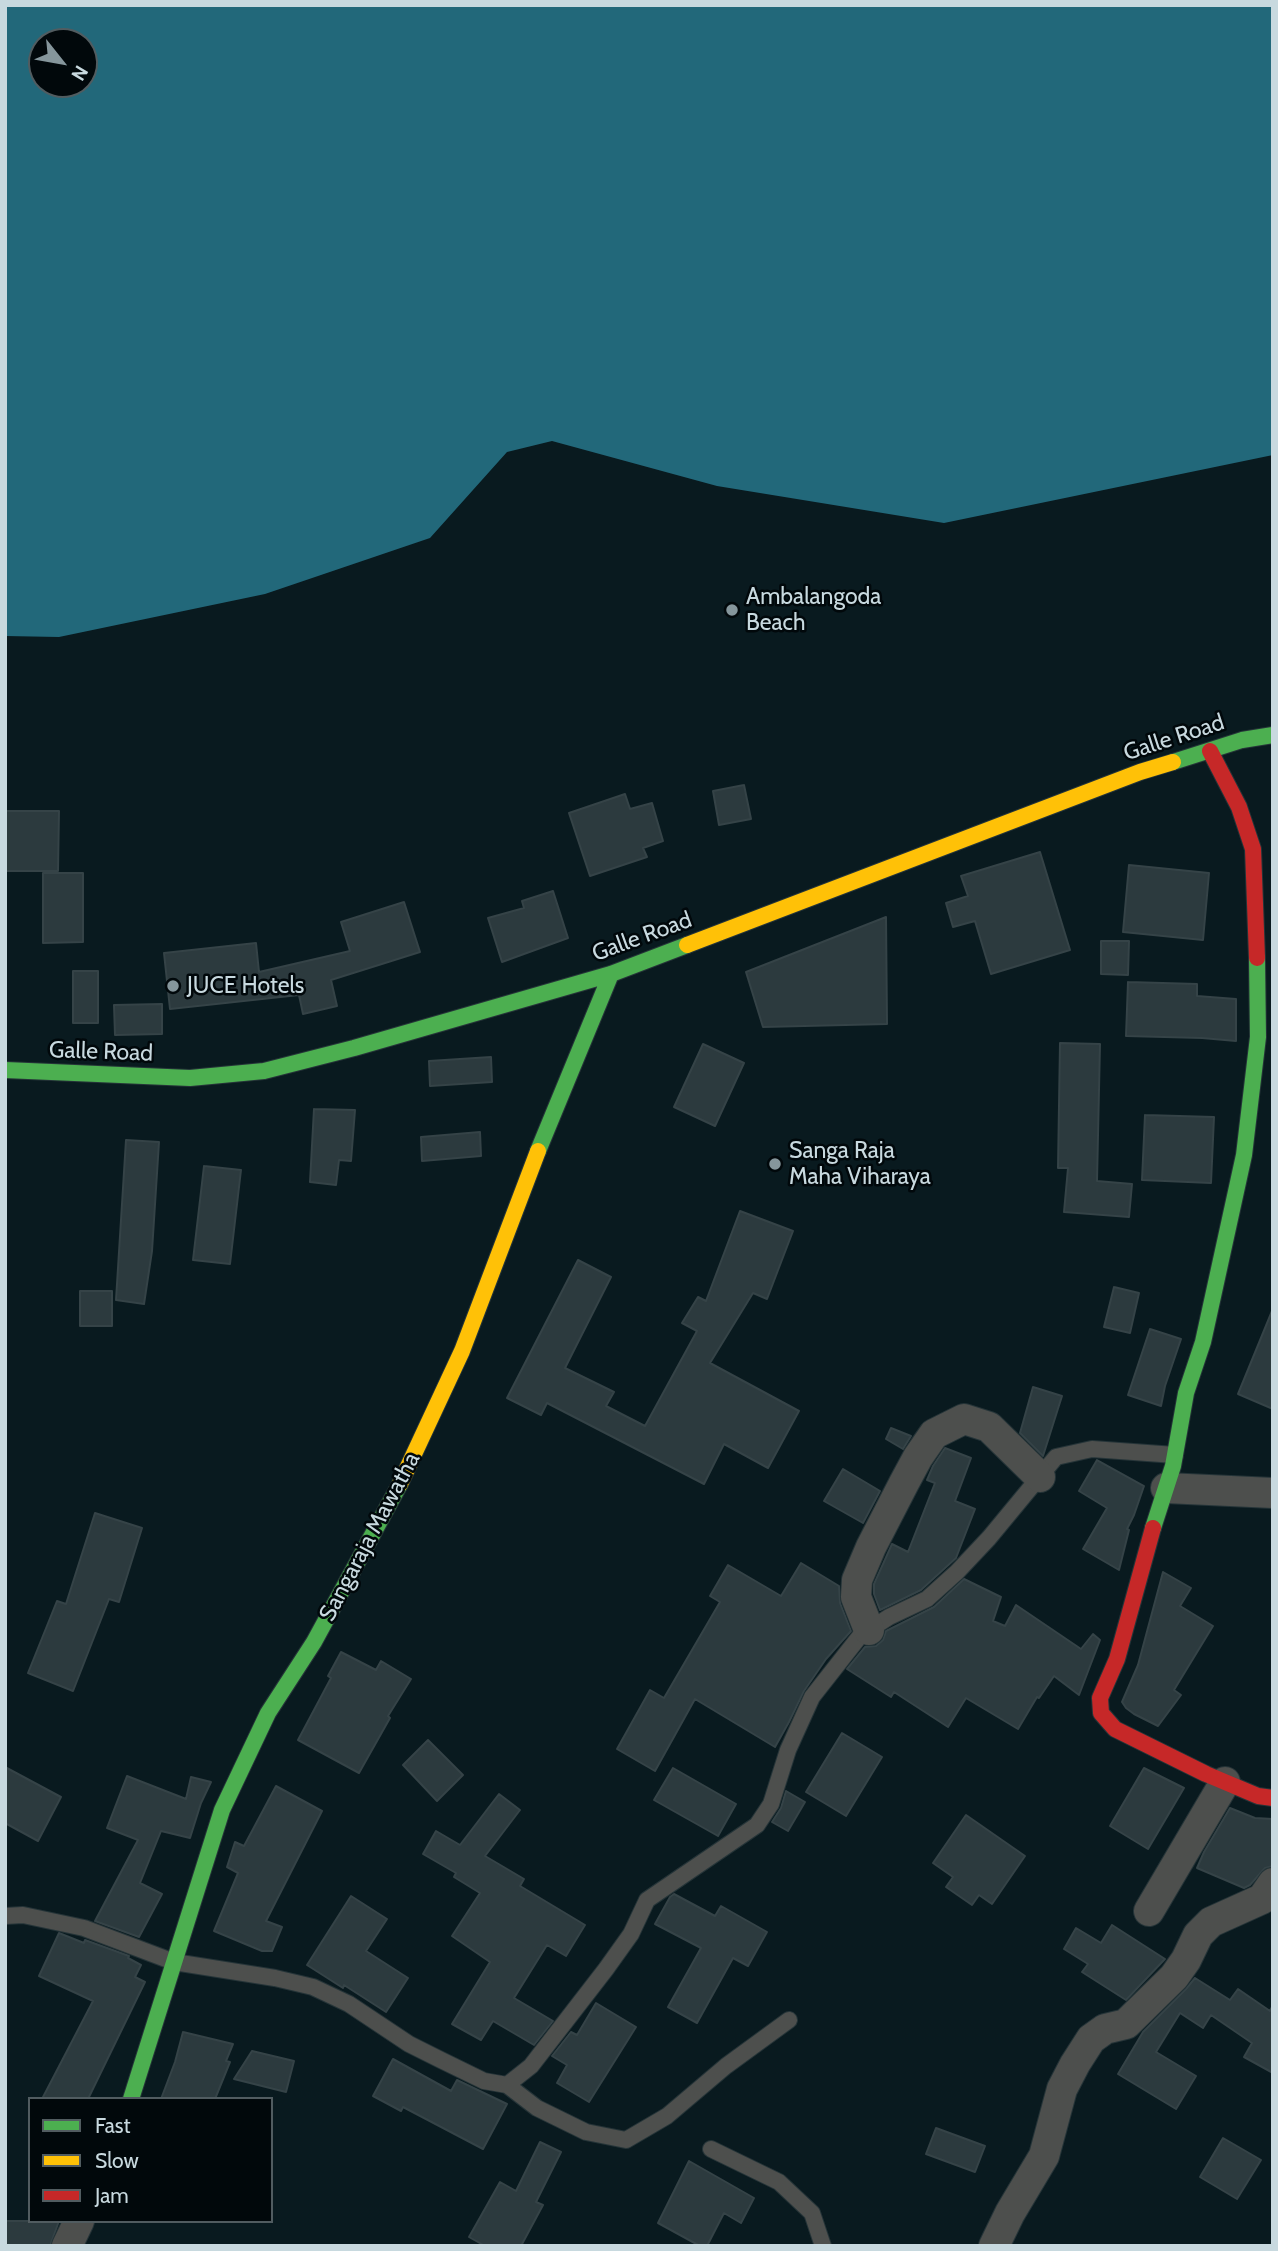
<!DOCTYPE html>
<html>
<head>
<meta charset="utf-8">
<style>
  body { margin:0 }
  #map { position:relative; width:1278px; height:2251px; overflow:hidden; background:#091a1f; font-family:Cabin,sans-serif }
  canvas { display:block }
  .frame { position:absolute; inset:0; border:7px solid #c8d9df; pointer-events:none }
  .legend { position:absolute; left:28px; top:2097px; width:245px; height:126px; box-sizing:border-box; background:#01080b; border:2px solid #515c60; margin:0; padding:9px 12px; list-style:none; font-size:21px; color:#c8d9df }
  .legend li { display:flex; align-items:center; gap:14px; height:35px }
  .legend b { width:35px; border:2px solid #515c60 }
  .north { position:absolute; left:28px; top:28px; width:70px; height:70px; box-sizing:border-box; background:#01080b; border:2px solid #515c60; border-radius:50%; rotate:121deg; font-size:19px; font-weight:700; line-height:28px; text-align:center; color:#c8d9df }
  .north::after { content:''; display:block; margin:auto; width:24px; height:32px; background:#85969c; clip-path:polygon(50% 0,100% 100%,50% 72%,0 100%) }
</style>
</head>
<body>
<div id="map">
<canvas width="1278" height="2251"></canvas>
<div class="frame"></div>
<ul class="legend">
<li><b style="height:9px;background:#4caf50"></b>Fast</li>
<li><b style="height:9px;background:#ffc107"></b>Slow</li>
<li><b style="height:9px;background:#c62828"></b>Jam</li>
</ul>
<div class="north">N</div>
</div>
<script>
const ctx = document.querySelector('canvas').getContext('2d');
ctx.lineJoin = 'round';
function fillPath(path, color) {
  ctx.fillStyle = color;
  ctx.fill(path, 'evenodd');
}
function toPath(rows) {
  const path = new Path2D();
  for (const r of rows) {
    path.moveTo(r[0], r[1]);
    for (let i = 2; i < r.length; i += 2) path.lineTo(r[i], r[i + 1]);
  }
  return path;
}
function stroke(path, color, width, dash) {
  ctx.strokeStyle = color;
  ctx.lineWidth = width;
  ctx.lineCap = dash ? 'butt' : 'round';
  ctx.setLineDash(dash || []);
  ctx.stroke(path);
}
function write(font, color, halo, rows, align = 'center') {
  ctx.font = font + ' Cabin,sans-serif';
  ctx.lineWidth = 5;
  ctx.setLineDash([]);
  ctx.textBaseline = 'middle';
  ctx.strokeStyle = halo;
  ctx.fillStyle = color;
  for (const [text, x, y, turn = 0] of rows) {
    ctx.save();
    ctx.translate(x, y);
    ctx.rotate((+turn || 0) * Math.PI / 180);
    ctx.textAlign = isNaN(turn) ? turn : align;
    if (halo) ctx.strokeText(text, 0, 0);
    ctx.fillText(text, 0, 0);
    ctx.restore();
  }
}
const water = toPath([
  [5,5,1273,5,1273,455,944,523,717,486,552,441,507,452,430,538,265,594,59,637,5,636],
  [42,42,84,42,84,84,42,84]
]);
const building = toPath([
  [744,785,751,819,719,825,713,791,744,785],
  [625,794,630,809,652,803,663,841,643,848,647,857,590,876,569,813,625,794],
  [5,811,59,811,58,871,5,871,5,811],
  [1040,852,1070,950,991,974,975,921,953,927,946,903,968,896,961,876,1040,852],
  [1129,865,1209,873,1203,940,1123,932,1129,865],
  [43,873,83,873,83,942,43,943,43,873],
  [553,891,568,938,502,962,488,918,524,908,522,901,553,891],
  [404,902,420,952,331,980,337,1006,303,1014,299,995,170,1009,164,953,256,943,259,972,350,951,341,922,404,902],
  [886,917,887,1024,763,1027,746,972,886,917],
  [1101,941,1129,941,1128,975,1101,974,1101,941],
  [73,971,98,971,98,1023,73,1023,73,971],
  [1128,982,1197,984,1197,996,1236,999,1236,1041,1202,1038,1126,1036,1128,982],
  [162,1004,162,1034,115,1035,114,1005,162,1004],
  [1060,1043,1100,1044,1097,1181,1132,1184,1129,1217,1064,1212,1068,1168,1058,1168,1060,1043],
  [703,1044,744,1063,715,1126,674,1107,703,1044],
  [491,1057,492,1082,430,1086,429,1061,491,1057],
  [314,1109,355,1110,351,1161,339,1160,336,1185,310,1182,314,1109],
  [1145,1115,1214,1117,1211,1183,1142,1180,1145,1115],
  [480,1132,481,1156,422,1161,421,1137,480,1132],
  [126,1140,159,1142,152,1251,144,1304,116,1300,126,1140],
  [204,1166,241,1170,230,1264,193,1260,204,1166],
  [740,1211,793,1231,767,1299,753,1293,710,1363,799,1411,768,1468,724,1444,704,1484,547,1403,541,1415,507,1398,578,1260,611,1277,565,1368,614,1392,606,1406,645,1426,697,1331,682,1323,698,1297,706,1301,740,1211],
  [1114,1287,1139,1293,1130,1333,1104,1327,1114,1287],
  [80,1291,112,1291,112,1326,80,1326,80,1291],
  [1272,1311,1273,1312,1273,1409,1238,1394,1272,1311],
  [1150,1329,1181,1339,1165,1386,1161,1406,1128,1395,1150,1329],
  [1033,1387,1062,1396,1043,1456,1020,1433,1033,1387],
  [891,1428,911,1436,903,1449,886,1439,891,1428],
  [945,1448,971,1458,955,1501,975,1509,956,1558,921,1590,880,1610,874,1594,874,1584,892,1544,908,1552,935,1483,927,1480,933,1466,945,1448],
  [1097,1460,1144,1486,1134,1515,1127,1529,1129,1530,1119,1570,1083,1549,1107,1508,1079,1491,1097,1460],
  [843,1469,880,1491,863,1523,824,1501,843,1469],
  [95,1513,142,1528,119,1602,109,1599,73,1691,28,1673,57,1601,66,1604,95,1513],
  [801,1563,839,1586,840,1603,851,1631,826,1659,804,1691,789,1722,775,1747,695,1699,655,1771,617,1749,650,1690,664,1698,720,1602,710,1596,728,1565,781,1596,801,1563],
  [1163,1572,1191,1588,1180,1606,1213,1626,1174,1690,1181,1695,1158,1726,1134,1714,1126,1708,1122,1702,1138,1665,1163,1572],
  [964,1579,1001,1597,993,1621,1005,1626,1016,1605,1081,1649,1093,1634,1100,1640,1079,1695,1054,1676,1039,1698,1037,1697,1018,1729,966,1698,948,1727,894,1692,891,1697,847,1669,865,1647,876,1646,883,1640,886,1631,934,1607,964,1579],
  [341,1652,376,1670,381,1661,411,1679,388,1716,390,1718,359,1773,298,1740,331,1678,328,1676,341,1652],
  [842,1733,882,1757,846,1816,806,1792,842,1733],
  [428,1740,463,1775,437,1801,403,1765,428,1740],
  [5,1767,61,1797,38,1841,5,1823,5,1767],
  [673,1768,736,1804,718,1836,654,1800,673,1768],
  [1144,1768,1184,1788,1148,1849,1110,1826,1144,1768],
  [127,1776,186,1799,191,1777,211,1782,201,1803,190,1838,161,1831,140,1883,162,1894,139,1937,95,1921,138,1840,107,1828,127,1776],
  [276,1786,322,1811,266,1921,282,1927,272,1951,262,1951,214,1931,238,1873,227,1867,235,1842,244,1846,276,1786],
  [786,1791,805,1802,788,1831,772,1822,781,1808,786,1791],
  [499,1794,520,1810,485,1856,524,1879,520,1886,585,1925,566,1956,547,1945,514,1998,553,2021,534,2045,493,2021,481,2040,452,2024,490,1962,452,1936,480,1893,454,1877,456,1873,423,1854,436,1831,460,1845,499,1794],
  [1230,1808,1255,1818,1273,1819,1273,1866,1265,1868,1250,1885,1244,1888,1197,1868,1204,1852,1230,1808],
  [966,1815,1025,1856,992,1904,979,1895,972,1905,946,1887,953,1877,933,1863,966,1815],
  [674,1894,715,1916,721,1906,767,1932,748,1966,733,1958,697,2023,668,2007,701,1948,655,1924,670,1897,674,1894],
  [351,1896,387,1919,366,1951,408,1978,386,2012,344,1985,343,1988,307,1965,351,1896],
  [1112,1925,1165,1959,1126,2000,1082,1972,1088,1964,1064,1949,1076,1928,1101,1943,1112,1925],
  [59,1933,84,1943,85,1940,129,1956,128,1958,141,1965,135,1977,145,1982,88,2099,42,2099,93,2001,39,1976,59,1933],
  [1195,1978,1230,2000,1238,1989,1270,2011,1273,2005,1273,2073,1244,2057,1252,2043,1211,2015,1203,2028,1180,2013,1156,2052,1196,2076,1176,2109,1118,2074,1143,2032,1186,1989,1195,1978],
  [596,2003,636,2027,589,2102,557,2083,567,2065,552,2056,571,2032,577,2035,596,2003],
  [183,2032,233,2044,226,2061,230,2062,215,2099,161,2099,175,2062,183,2032],
  [252,2051,294,2061,286,2092,234,2079,252,2051],
  [393,2059,451,2091,457,2080,507,2104,483,2149,403,2107,401,2111,373,2096,393,2059],
  [936,2128,985,2146,975,2172,926,2154,936,2128],
  [1223,2138,1261,2160,1237,2199,1200,2177,1223,2138],
  [540,2142,561,2152,536,2202,543,2205,521,2246,485,2246,469,2237,500,2182,516,2191,540,2142],
  [689,2161,754,2198,741,2223,724,2213,707,2246,700,2246,658,2223,689,2161],
  [5,2221,59,2221,50,2246,5,2246,5,2221]
]);
const lane = toPath([
  [5,1916,23,1915,84,1928,174,1962,275,1978,313,1987,349,2004,409,2044,441,2060,484,2081,507,2085,537,2108,586,2132,626,2140,667,2116,726,2066,789,2020],
  [507,2085,531,2066,606,1969,631,1934,647,1900,757,1825,771,1804,788,1750,812,1697,860,1636,889,1617,927,1599,957,1572,989,1538,1056,1457,1092,1449,1175,1455],
  [711,2149,779,2182,812,2213,823,2246]
]);
const street = toPath([
  [1166,1488,1273,1493],
  [869,1630,856,1597,857,1580,871,1547,904,1483,918,1457,934,1434,964,1419,989,1427,1040,1477],
  [1149,1911,1225,1782],
  [67,2246,79,2221],
  [994,2246,1010,2213,1044,2156,1062,2089,1075,2064,1091,2039,1105,2029,1126,2024,1174,1977,1186,1960,1198,1935,1211,1922,1262,1899,1273,1883]
]);
const fast = toPath([
  [1173,762,1242,740,1273,735],
  [5,1070,190,1078,264,1071,354,1048,611,974,687,945],
  [538,1151,611,974],
  [1153,1528,1173,1466,1186,1393,1203,1342,1244,1155,1258,1037,1257,958],
  [131,2099,222,1810,268,1713,314,1642,400,1484]
]);
const slow = toPath([
  [687,945,1140,772,1173,762],
  [400,1484,462,1351,538,1151]
]);
const jam = toPath([
  [1210,751,1239,807,1253,849,1257,958],
  [1153,1528,1117,1659,1100,1698,1101,1713,1115,1729,1206,1774,1258,1796,1273,1798]
]);
const markers = [
  [732,610,7,"#85969c"],
  [173,986,7,"#85969c"],
  [775,1164,7,"#85969c"]
];
const poiNames = [
  ["Ambalangoda",746,597],
  ["Beach",746,623],
  ["JUCE Hotels",187,986],
  ["Sanga Raja",789,1151],
  ["Maha Viharaya",789,1177]
];
const streetNames = [
  ["Galle Road",1174,738,-18],
  ["Galle Road",642,937,-20],
  ["Galle Road",101,1052,2],
  ["Sangaraja Mawatha",370,1537,-62]
];
fillPath(water, '#22687a');
fillPath(building, '#2c3a3e');
stroke(building, '#354347', 2);
stroke(lane, '#253438', 18);
stroke(street, '#253438', 32);
stroke(fast, '#253438', 18);
stroke(slow, '#253438', 18);
stroke(jam, '#253438', 18);
stroke(lane, '#4d4f4d', 16);
stroke(street, '#4d4f4d', 30);
stroke(fast, '#4caf50', 16);
stroke(slow, '#ffc107', 16);
stroke(jam, '#c62828', 16);
for (const [x, y, r, color] of markers) {
  const dot = new Path2D();
  dot.arc(x, y, r, 0, 2 * Math.PI);
  ctx.fillStyle = color;
  ctx.fill(dot);
  stroke(dot, '#01080b', 2.5);
}
write('23px', '#c8d9df', '#01080b', poiNames, 'left');
write('23px', '#c8d9df', '#01080b', streetNames);
</script>
</body>
</html>
